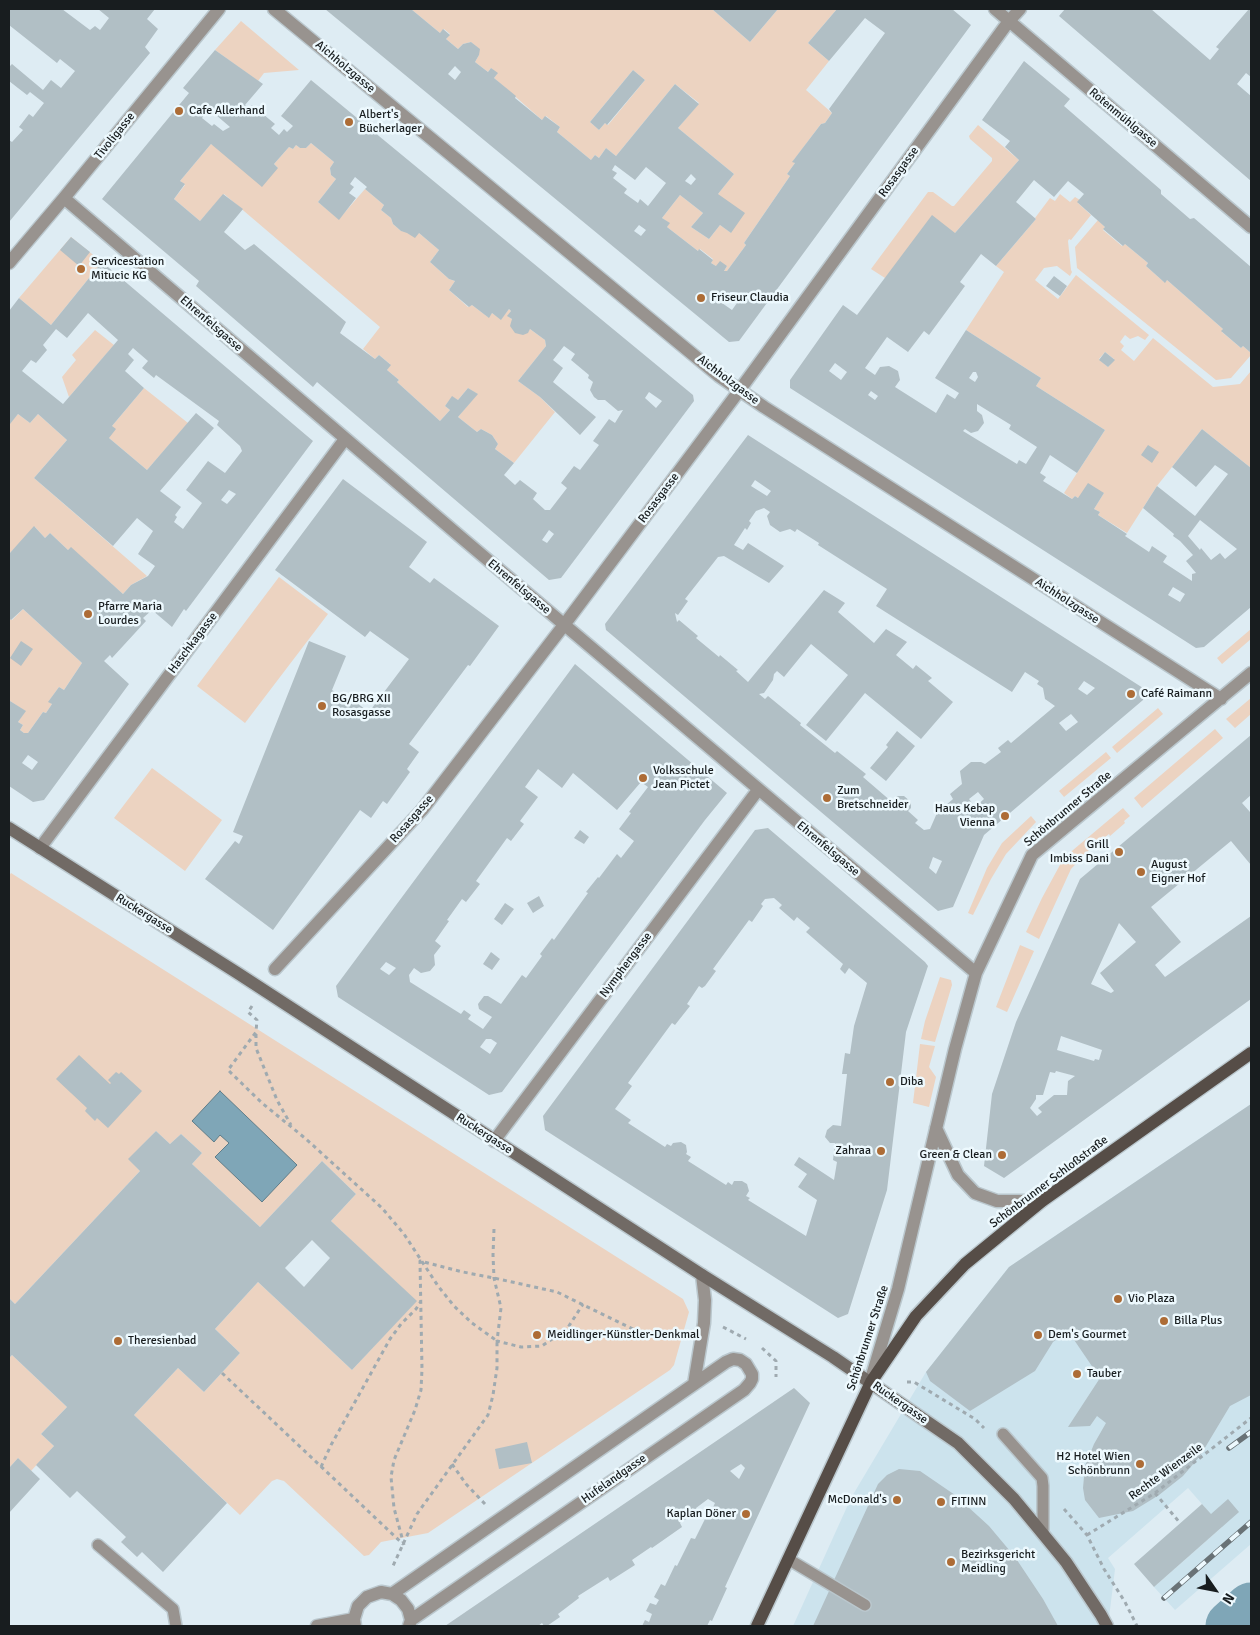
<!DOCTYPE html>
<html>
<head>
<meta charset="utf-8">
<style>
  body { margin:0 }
  #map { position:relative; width:1260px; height:1635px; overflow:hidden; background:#deecf3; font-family:Signika,sans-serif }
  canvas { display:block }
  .frame { position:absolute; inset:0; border:10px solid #181d1f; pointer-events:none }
  .north { position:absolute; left:1190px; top:1565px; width:50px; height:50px; -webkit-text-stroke:4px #edf9fe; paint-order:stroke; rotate:123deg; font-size:14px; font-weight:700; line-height:20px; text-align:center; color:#181d1f }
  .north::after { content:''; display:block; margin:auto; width:18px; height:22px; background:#181d1f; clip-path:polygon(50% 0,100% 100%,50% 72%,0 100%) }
</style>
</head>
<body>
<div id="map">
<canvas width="1260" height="1635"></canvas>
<div class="frame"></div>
<div class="north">N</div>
</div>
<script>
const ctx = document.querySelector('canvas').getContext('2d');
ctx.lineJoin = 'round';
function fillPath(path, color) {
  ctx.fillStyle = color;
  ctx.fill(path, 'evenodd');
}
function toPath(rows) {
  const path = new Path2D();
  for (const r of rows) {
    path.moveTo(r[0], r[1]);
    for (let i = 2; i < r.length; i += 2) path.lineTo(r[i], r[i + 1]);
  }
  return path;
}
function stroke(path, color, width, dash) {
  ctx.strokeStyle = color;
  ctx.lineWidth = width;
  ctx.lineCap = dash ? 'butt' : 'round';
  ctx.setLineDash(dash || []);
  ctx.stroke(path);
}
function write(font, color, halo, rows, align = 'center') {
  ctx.font = font + ' Signika,sans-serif';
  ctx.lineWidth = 5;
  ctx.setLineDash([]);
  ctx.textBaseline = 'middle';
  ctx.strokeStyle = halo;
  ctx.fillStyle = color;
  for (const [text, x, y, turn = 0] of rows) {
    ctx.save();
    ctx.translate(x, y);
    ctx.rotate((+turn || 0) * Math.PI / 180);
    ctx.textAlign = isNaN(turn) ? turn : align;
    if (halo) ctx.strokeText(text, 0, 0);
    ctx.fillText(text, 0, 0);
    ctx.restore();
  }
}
const built = toPath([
  [1251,1104,1251,1544,1175,1610,1154,1587,1222,1527,1188,1488,1108,1558,1115,1569,1108,1626,793,1626,851,1498,926,1372,1009,1267]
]);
const green = toPath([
  [411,9,712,9,750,42,778,9,837,9,808,43,829,61,806,90,832,113,825,123,821,124,793,161,795,163,787,174,790,176,744,243,746,245,727,271,724,271,727,266,716,266,711,263,713,259,700,249,698,251,667,227,669,223,662,218,680,195,703,213,691,227,709,239,720,225,731,233,718,194,734,174,678,128,699,103,675,84,616,156,606,148,599,158,595,155,591,160,557,132,560,127,546,116,542,120,494,78,497,74,491,68,488,72,475,62,479,55,479,49,471,42,463,44,458,49,446,39,450,34,444,29,440,33],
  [633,70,645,80,608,125,605,123,599,130,590,122],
  [241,21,299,70,264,73,258,81,215,50],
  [978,125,1019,160,955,233,885,278,871,269,928,192,933,192,952,206,954,206,992,161,992,158,970,139,969,136],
  [311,143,334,162,330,168,331,175,336,179,318,202,339,219,365,189,384,205,381,210,391,218,393,224,401,231,419,233,439,250,430,262,449,279,455,281,449,290,468,307,472,305,488,317,492,313,501,319,509,309,511,311,508,316,528,332,530,329,545,340,546,346,518,381,540,397,555,412,514,463,495,449,498,444,492,435,481,429,477,432,458,417,477,394,468,388,458,400,452,397,445,406,450,410,440,421,397,382,399,380,387,370,390,364,379,355,375,359,363,349,380,327,224,194,200,221,174,199,185,185,180,181,211,144,278,168,274,164,289,147,293,149,296,145,300,148,306,148],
  [1060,194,1070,202,1075,197,1080,200,1078,203,1091,215,1071,240,1069,239,1068,241,1071,270,1072,272,1070,276,1057,266,1044,268,1035,280,1058,299,1076,275,1149,335,1145,340,1138,336,1130,339,1125,335,1120,342,1124,346,1121,350,1134,361,1153,338,1213,387,1240,384,1251,371,1251,468,1202,429,1157,486,1127,533,1098,515,1100,512,1094,509,1104,493,1078,498,1075,496,1072,499,1064,493,1105,430,1036,386,1041,378,966,330,1004,272,996,266,1036,219,1035,218,1050,198,1055,201],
  [1105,352,1114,359,1108,367,1099,359],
  [1098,220,1105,227,1103,230,1122,246,1125,244,1148,263,1146,266,1164,282,1167,280,1223,329,1222,332,1241,348,1243,346,1251,353,1251,355,1231,378,1216,380,1077,268,1075,247],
  [71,237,102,262,51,325,19,298],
  [95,330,114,345,69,397,62,377,76,360,72,355],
  [144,388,188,423,147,470,109,438,112,426],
  [18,414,30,423,38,414,67,440,34,478,147,576,131,585,123,594,71,548,68,550,50,533,45,538,35,527,9,554,9,422,10,423],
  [279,577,328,614,245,723,197,686],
  [23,609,82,663,64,690,59,687,49,701,52,704,46,713,43,712,28,733,24,733,20,730,23,725,18,722,25,711,10,701,9,703,9,618,12,620],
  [1251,629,1251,639,1222,664,1217,658],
  [1251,698,1251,714,1235,728,1226,719],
  [1158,708,1163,714,1117,753,1112,747],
  [1215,729,1223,738,1142,808,1134,798],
  [1106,752,1111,758,1064,797,1059,791],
  [152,768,222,820,185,871,114,818],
  [1123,808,1130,816,1124,821,1125,823,1110,836,1109,834,1090,849,1071,869,1039,939,1026,932,1042,898,1061,863,1073,850],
  [1031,816,1036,822,1006,854,991,879,973,915,968,913,987,868,1002,843],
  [11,873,683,1299,689,1312,674,1365,670,1370,428,1533,381,1542,369,1555,364,1556,284,1481,277,1479,272,1481,240,1515,134,1415,178,1368,204,1392,240,1353,215,1329,258,1282,352,1370,416,1301,331,1221,356,1194,322,1161,260,1227,192,1164,202,1153,181,1134,170,1144,156,1131,129,1159,140,1171,15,1304,9,1298,9,876],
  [1020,945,1034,951,1007,1012,996,1007],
  [940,977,951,980,952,985,935,1042,921,1039,925,1021],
  [920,1044,935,1046,929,1067,936,1077,929,1107,913,1103],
  [12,1355,67,1407,41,1434,54,1446,31,1471,18,1458,9,1468,9,1358]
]);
const water = toPath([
  [220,1091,297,1165,262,1202,215,1157,229,1143,220,1135,214,1142,192,1121,220,1091]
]);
const river = toPath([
  [1231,1626,1251,1608]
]);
const building = toPath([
  [9,9,62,9,90,30,95,26,100,30,109,18,98,9,155,9,147,19,158,29,145,47,150,53,9,222,9,140,12,142,23,130,19,127,29,114,33,117,44,103,30,92,27,95,9,81,9,67,12,64,43,90,51,80,61,88,75,71,60,59,57,63,9,25],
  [325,9,411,9,440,33,443,29,450,35,446,39,458,49,463,44,471,42,480,49,479,55,475,62,488,72,491,68,498,73,494,78,516,96,515,98,542,120,545,116,560,127,557,132,591,160,595,155,599,158,606,148,616,156,675,84,699,104,678,128,734,174,718,194,745,213,731,233,720,225,709,239,691,227,703,213,680,195,662,218,670,223,667,227,698,251,699,249,713,260,711,263,716,266,720,261,727,266,724,271,727,271,746,245,744,243,790,176,787,174,795,163,792,162,821,124,825,123,832,113,829,109,885,33,865,18,829,61,808,43,837,9,952,9,971,25,739,341,729,342],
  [455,66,461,72,455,80,448,74],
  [615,165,635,180,646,167,666,183,648,206,640,199,638,203,624,193,627,189,613,178,617,173,612,170],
  [691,174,696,179,691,185,685,181],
  [639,225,646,230,641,236,634,231],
  [730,292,736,292,742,296,732,310,722,303],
  [712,9,778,9,750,42],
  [1065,9,1151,9,1210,60,1219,49,1216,47,1249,9,1251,9,1251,77,1246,73,1237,84,1251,96,1251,181,1059,16],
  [215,50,263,84,245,105,249,109,252,105,275,124,271,128,279,135,284,129,287,132,293,126,281,116,311,80,693,395,694,401,561,578,549,580,317,382,313,387,196,286,199,281,102,199,189,93,183,88],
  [209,109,230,127,223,131,214,124,212,126,202,118],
  [311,143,334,162,330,168,331,175,336,179,318,202,339,220,356,198,349,193,354,187,350,184,355,177,367,187,365,189,384,205,381,210,391,218,393,224,401,231,407,233,415,238,419,233,439,250,430,262,449,279,455,281,449,290,469,307,472,305,489,318,492,313,501,320,509,309,511,311,507,316,512,319,510,326,515,333,523,335,528,333,530,329,545,340,546,346,518,381,540,397,580,435,596,417,553,382,563,368,553,360,564,346,575,354,571,360,589,375,588,378,593,382,590,390,594,397,598,400,605,400,618,411,623,410,615,423,609,419,593,441,599,445,580,470,574,466,561,483,567,488,550,510,545,510,533,499,537,493,520,480,515,485,504,475,514,463,495,449,498,444,492,435,481,429,477,432,458,417,478,394,468,388,458,400,452,396,445,406,450,410,440,421,397,382,399,380,387,370,391,365,379,355,375,359,340,333,346,322,254,244,245,250,224,232,243,209,223,194,200,221,174,199,185,184,180,181,211,144,262,187,278,168,274,164,289,147,293,149,296,145,300,148,306,148],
  [649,392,662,401,656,408,645,398],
  [549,530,554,534,547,543,542,540],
  [1024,61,1070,99,1064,106,1161,190,1161,194,1190,219,1194,218,1251,267,1251,353,1243,346,1241,348,1221,331,1223,329,1167,280,1165,283,1146,266,1148,263,1125,244,1123,246,1103,229,1105,227,1077,202,1084,194,1068,181,1054,197,1034,180,1016,202,1036,219,996,266,981,254,960,282,965,286,929,335,924,331,908,352,887,337,865,368,875,375,880,367,889,366,898,371,900,380,895,387,936,413,947,394,955,399,959,393,935,378,966,330,1041,378,1036,386,1105,430,1077,473,1050,455,1040,473,1046,477,1043,481,1072,499,1075,496,1078,498,1088,483,1104,493,1094,509,1100,512,1098,515,1127,534,1125,536,1149,552,1152,546,1167,556,1163,562,1192,581,1192,574,1196,573,1186,561,1193,555,1180,541,1173,536,1174,534,1143,508,1157,486,1195,516,1228,474,1215,465,1196,487,1172,467,1202,429,1251,468,1251,607,1204,647,1196,648,790,388,790,380,843,305,857,315,932,215,955,233,1019,160,1005,147,1010,141,982,120],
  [835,363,847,372,841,380,829,371],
  [973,372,976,372,978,377,975,382,969,378],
  [871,391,878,396,875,400,868,395],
  [977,404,1011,425,1009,429,1037,447,1026,464,1019,460,1017,464,963,431,965,429,971,433,978,431,984,423,982,415,977,411],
  [1200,520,1237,549,1225,559,1220,553,1211,560,1201,548,1200,550,1188,536],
  [1173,587,1185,594,1180,602,1168,595],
  [633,70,645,80,607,125,605,123,599,130,590,122],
  [71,237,90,252,79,266,60,250],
  [102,262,313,441,186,611,184,609,172,627,152,610,143,618,146,621,112,658,110,655,104,661,129,684,44,800,33,802,9,786,9,703,10,701,26,711,18,722,23,725,20,730,24,733,28,733,43,712,46,713,52,704,48,702,59,687,64,690,82,663,23,609,11,620,9,618,9,554,34,526,45,538,50,533,68,550,71,547,123,594,131,585,148,576,155,566,138,554,153,531,137,518,113,546,34,478,67,440,38,414,30,423,18,414,10,424,9,422,9,311,19,298,51,325],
  [88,313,118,340,63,404,22,371,31,360,36,363,47,350,43,345,56,329,67,338],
  [133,348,148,361,142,368,154,378,156,375,219,421,217,425,240,446,242,451,225,473,208,461,186,490,202,503,183,529,174,522,177,517,175,515,181,507,160,491,214,428,196,413,147,470,109,438,116,429,112,426,144,388,125,371,134,360,128,354],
  [229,490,236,494,227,504,221,500],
  [28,755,38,762,32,770,22,763],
  [1054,276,1067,286,1060,296,1046,286],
  [1105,352,1115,360,1108,367,1099,360],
  [748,435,1143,688,1145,692,1143,700,984,835,953,907,938,911,606,630,605,624],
  [755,480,771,491,767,496,751,486],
  [764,508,770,512,767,516,770,525,780,532,790,529,795,532,797,529,819,543,818,545,887,589,876,606,1012,692,1025,672,1039,681,1037,684,1043,688,1045,699,1055,706,1011,743,1008,740,998,748,1001,752,985,764,981,762,971,762,960,771,962,784,950,794,953,799,937,813,930,829,924,830,915,823,918,820,908,811,911,808,911,802,904,796,897,796,892,802,863,777,866,774,837,751,835,753,800,725,801,723,768,696,765,699,759,694,764,693,773,680,774,674,777,671,784,677,811,644,848,675,806,725,826,741,865,693,921,739,953,702,928,681,932,678,916,665,913,669,896,655,907,642,886,629,874,643,838,612,845,603,824,590,748,682,736,671,738,670,720,655,719,657,696,638,698,636,679,620,677,622,675,613,678,615,688,601,685,599,718,557,724,556,769,583,784,566,748,543,743,550,734,545,745,528,747,530,751,523,749,521,756,511],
  [1084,681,1095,688,1087,695,1078,689],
  [1071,714,1078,722,1066,731,1059,723],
  [978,792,984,799,975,807,969,799],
  [933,857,942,861,936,874,929,868],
  [1148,445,1159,452,1152,463,1141,455],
  [343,479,427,542,409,567,430,583,434,578,499,626,470,666,468,665,409,744,419,752,407,769,410,772,387,804,383,801,371,818,360,810,273,930,205,879,235,841,239,844,243,836,233,832,309,641,346,656,332,690,348,701,350,698,369,712,409,659,370,631,365,637,275,570],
  [21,641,33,649,21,666,10,658],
  [575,664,727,793,705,820,502,1092,489,1095,338,997,336,986],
  [538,769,562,788,573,773,617,810,641,782,648,787,629,812,631,813,619,829,634,841,621,858,617,854,599,878,598,877,586,892,588,893,554,940,552,938,540,954,542,956,526,978,522,975,501,1004,488,996,484,996,478,1004,479,1009,492,1017,483,1029,468,1019,471,1015,464,1010,461,1014,410,982,409,975,414,968,421,973,430,971,435,965,434,955,441,946,435,941,449,921,447,920,462,899,466,902,480,884,476,881,507,838,511,841,524,824,520,821,538,797,525,787],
  [386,962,396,968,389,975,380,969],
  [486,1039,491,1039,497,1043,490,1054,480,1047],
  [897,731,915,746,886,781,870,768,888,747,886,745],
  [1251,735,1251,795,1242,803,1250,812,1251,811,1251,865,1231,841,1151,907,1181,942,1155,965,1165,977,1251,916,1251,999,1004,1178,984,1166,992,1094,1016,1022,1080,879],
  [1119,923,1136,942,1100,973,1114,991,1111,993,1091,984],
  [1061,1036,1102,1050,1099,1060,1095,1059,1094,1061,1057,1050],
  [1056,1071,1075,1076,1068,1081,1067,1095,1054,1095,1038,1108,1042,1112,1037,1116,1030,1108,1036,1099,1036,1095,1043,1095,1050,1072,1055,1073],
  [768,828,925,962,928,966,906,1032,887,1190,848,1314,838,1318,545,1130,543,1116,755,830],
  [774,898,782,905,779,908,794,921,797,917,810,928,806,932,843,964,840,969,845,974,849,968,867,983,854,1026,850,1054,845,1053,842,1074,847,1074,841,1126,833,1125,827,1130,825,1137,830,1143,835,1143,833,1160,837,1162,834,1180,799,1157,794,1165,807,1174,798,1187,817,1200,806,1236,748,1200,750,1198,746,1196,749,1191,747,1184,742,1181,734,1181,732,1185,728,1182,726,1185,688,1161,691,1157,686,1154,687,1152,686,1145,681,1142,673,1143,671,1146,667,1144,665,1147,628,1123,631,1120,615,1109,632,1086,628,1083,672,1023,675,1025,690,1006,687,1004,699,986,702,988,705,986,716,971,713,969,749,920,752,922,763,906,761,904,765,899],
  [580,830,589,837,584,844,574,838],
  [539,896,544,906,533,913,527,903],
  [505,903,514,909,502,925,494,919],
  [491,952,500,959,492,970,483,964],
  [79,1055,110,1084,111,1083,108,1080,116,1072,119,1074,121,1072,142,1091,108,1128,97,1118,95,1121,85,1111,87,1108,56,1079],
  [1251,1104,1251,1395,1230,1406,1200,1456,1183,1476,1159,1495,1133,1511,1099,1518,1085,1500,1083,1488,1085,1466,1094,1444,1106,1423,1097,1416,1090,1426,1068,1427,1100,1378,1068,1331,1053,1342,1035,1371,970,1411,930,1381,926,1372,1009,1267],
  [156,1131,170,1144,181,1134,202,1153,192,1164,260,1227,322,1161,356,1194,331,1221,417,1301,352,1370,258,1282,215,1329,240,1353,204,1392,178,1368,134,1415,227,1503,163,1572,142,1552,137,1557,121,1542,126,1537,77,1491,70,1498,36,1465,54,1446,41,1434,67,1407,12,1355,9,1358,9,1298,15,1304,140,1171,128,1159],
  [312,1240,330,1258,304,1287,285,1268],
  [794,1388,810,1403,725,1587,727,1588,712,1621,710,1620,707,1626,642,1626,645,1620,649,1622,652,1614,646,1611,650,1603,656,1605,659,1600,654,1597,661,1584,665,1586,675,1565,677,1566,691,1538,695,1539,707,1515,709,1516,715,1503,708,1499,696,1508,698,1511,680,1523,682,1527,652,1548,651,1547,632,1560,635,1565,610,1581,608,1577,578,1596,579,1598,558,1614,560,1617,547,1626,544,1626,542,1623,538,1626,445,1626],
  [741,1464,745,1468,739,1479,730,1471],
  [527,1442,532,1463,499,1469,495,1449],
  [18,1458,40,1479,9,1513,9,1468],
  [899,1469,920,1471,955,1495,989,1526,1015,1557,1043,1599,1058,1626,813,1626,878,1484,887,1475],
  [1228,1499,1239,1512,1154,1587,1134,1564,1202,1504,1211,1514]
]);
const path = toPath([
  [252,1006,248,1012,257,1020,256,1032,228,1070,262,1103,306,1139,382,1208,404,1234,438,1286,454,1306,472,1323,497,1341,497,1368,493,1395,488,1415,417,1514,392,1568],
  [256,1034,256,1048,277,1100,291,1125],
  [494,1229,493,1255,494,1278,501,1308,497,1341,521,1347,542,1346,567,1329,583,1304],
  [723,1327,746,1339],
  [762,1348,776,1361,776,1377],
  [222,1373,403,1544],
  [907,1382,914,1382,975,1419,984,1428],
  [452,1464,466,1484,485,1504],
  [321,1467,331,1445,390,1339,401,1324,416,1309,421,1301],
  [1155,1493,1180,1523],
  [1064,1509,1087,1535,1104,1569,1125,1602,1137,1626],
  [1087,1535,1155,1493,1251,1418],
  [404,1545,394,1508,391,1477,394,1460,415,1410,421,1390,422,1369,420,1261,463,1272,494,1278,557,1292,639,1332,655,1336,673,1336,682,1334]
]);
const lane = toPath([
  [1003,1434,1042,1478,1043,1486,1043,1534],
  [98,1545,173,1609,176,1626],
  [788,1559,865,1605]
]);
const street = toPath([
  [274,9,719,376,764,407,1221,699],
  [995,9,1251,227],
  [64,198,463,539,976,973],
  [9,263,64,198,219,9],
  [40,848,345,439],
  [275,969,422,810,564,625,739,391,1009,21,1020,9],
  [936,1128,958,1175,975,1193,997,1201,1042,1201],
  [494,1141,758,790],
  [871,1379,898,1289,955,1049,976,973,1032,855,1251,673],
  [694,1384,704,1323,705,1300,702,1275],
  [392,1594,726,1362,733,1359,740,1360,746,1364,752,1374,752,1379,750,1383,744,1390,411,1620],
  [317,1626,354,1619],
  [355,1626,354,1619,358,1606,367,1597,381,1592,392,1594,401,1600,408,1609,411,1620,409,1626]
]);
const secondary = toPath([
  [9,828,239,974,702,1275,833,1357,958,1443,1014,1499,1043,1534,1066,1562,1101,1615,1107,1626]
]);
const primary = toPath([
  [757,1626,871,1382,916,1316,965,1264,1042,1201,1251,1053]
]);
const rail = toPath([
  [1229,1448,1251,1432],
  [1164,1598,1251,1522]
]);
const markers = [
  [179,111,5,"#ad6c36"],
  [349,122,5,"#ad6c36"],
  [81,269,5,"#ad6c36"],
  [701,298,5,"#ad6c36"],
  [88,614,5,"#ad6c36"],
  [1131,694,5,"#ad6c36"],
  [322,706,5,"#ad6c36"],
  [643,778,5,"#ad6c36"],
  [827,798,5,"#ad6c36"],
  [1005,816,5,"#ad6c36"],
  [1119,852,5,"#ad6c36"],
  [1141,872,5,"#ad6c36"],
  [890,1082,5,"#ad6c36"],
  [881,1151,5,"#ad6c36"],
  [1002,1155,5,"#ad6c36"],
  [1118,1299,5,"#ad6c36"],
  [1164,1321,5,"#ad6c36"],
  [537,1335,5,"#ad6c36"],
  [1038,1335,5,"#ad6c36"],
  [118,1341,5,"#ad6c36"],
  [1077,1374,5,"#ad6c36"],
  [1140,1464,5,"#ad6c36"],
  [897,1500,5,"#ad6c36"],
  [941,1502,5,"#ad6c36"],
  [746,1514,5,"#ad6c36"],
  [951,1562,5,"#ad6c36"]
];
const streetNames = [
  ["Aichholzgasse",345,67,40],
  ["Rotenmühlgasse",1123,118,40],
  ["Tivoligasse",115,136,-51],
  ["Rosasgasse",899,172,-54],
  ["Ehrenfelsgasse",211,324,41],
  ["Aichholzgasse",728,380,37],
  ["Rosasgasse",659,498,-53],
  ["Ehrenfelsgasse",519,587,40],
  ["Aichholzgasse",1067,601,33],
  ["Haschkagasse",193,643,-53],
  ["Schönbrunner Straße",1068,809,-40],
  ["Rosasgasse",412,819,-49],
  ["Ehrenfelsgasse",828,849,40],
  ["Ruckergasse",144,914,32],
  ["Nymphengasse",626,965,-53],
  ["Ruckergasse",484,1134,33],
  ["Schönbrunner Schloßstraße",1049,1182,-37],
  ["Schönbrunner Straße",868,1338,-72],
  ["Ruckergasse",900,1403,35],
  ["Rechte Wienzeile",1166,1472,-36],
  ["Hufelandgasse",614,1479,-35]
];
const poiNames = [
  ["Cafe Allerhand",189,111],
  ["Albert's",359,115],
  ["Bücherlager",359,129],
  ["Servicestation",91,262],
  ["Mitucic KG",91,276],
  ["Friseur Claudia",711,298],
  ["Pfarre Maria",98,607],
  ["Lourdes",98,621],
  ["Café Raimann",1141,694],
  ["BG/BRG XII",332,699],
  ["Rosasgasse",332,713],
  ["Volksschule",653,771],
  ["Jean Pictet",653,785],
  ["Zum",837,791],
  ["Bretschneider",837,805],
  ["Haus Kebap",995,809,"right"],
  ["Vienna",995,823,"right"],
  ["Grill",1109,845,"right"],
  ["Imbiss Dani",1109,859,"right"],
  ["August",1151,865],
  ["Eigner Hof",1151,879],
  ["Diba",900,1082],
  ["Zahraa",871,1151,"right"],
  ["Green & Clean",992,1155,"right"],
  ["Vio Plaza",1128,1299],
  ["Billa Plus",1174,1321],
  ["Meidlinger-Künstler-Denkmal",547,1335],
  ["Dem's Gourmet",1048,1335],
  ["Theresienbad",128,1341],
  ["Tauber",1087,1374],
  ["H2 Hotel Wien",1130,1457,"right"],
  ["Schönbrunn",1130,1471,"right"],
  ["McDonald's",887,1500,"right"],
  ["FITINN",951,1502],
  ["Kaplan Döner",736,1514,"right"],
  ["Bezirksgericht",961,1555],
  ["Meidling",961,1569]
];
fillPath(built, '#cce3ed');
fillPath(green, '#ecd3c1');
fillPath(water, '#7fa6b7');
stroke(water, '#607d89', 1);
stroke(river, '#7fa6b7', 51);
fillPath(building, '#b1bfc5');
stroke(lane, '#bac7cd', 14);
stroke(street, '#bac7cd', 15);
stroke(secondary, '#bac7cd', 15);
stroke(primary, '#bac7cd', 15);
stroke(path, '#9faab0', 3, [4, 4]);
stroke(lane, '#98938f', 11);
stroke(street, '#98938f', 12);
stroke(secondary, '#716a65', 12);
stroke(primary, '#564d47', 12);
stroke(rail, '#697276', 5.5);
stroke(rail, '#edf9fe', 4, [11]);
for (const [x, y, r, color] of markers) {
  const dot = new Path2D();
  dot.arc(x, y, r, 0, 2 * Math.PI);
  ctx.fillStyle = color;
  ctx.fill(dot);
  stroke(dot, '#edf9fe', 2);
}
write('12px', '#181d1f', '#edf9fe', streetNames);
write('12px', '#181d1f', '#edf9fe', poiNames, 'left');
</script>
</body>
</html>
